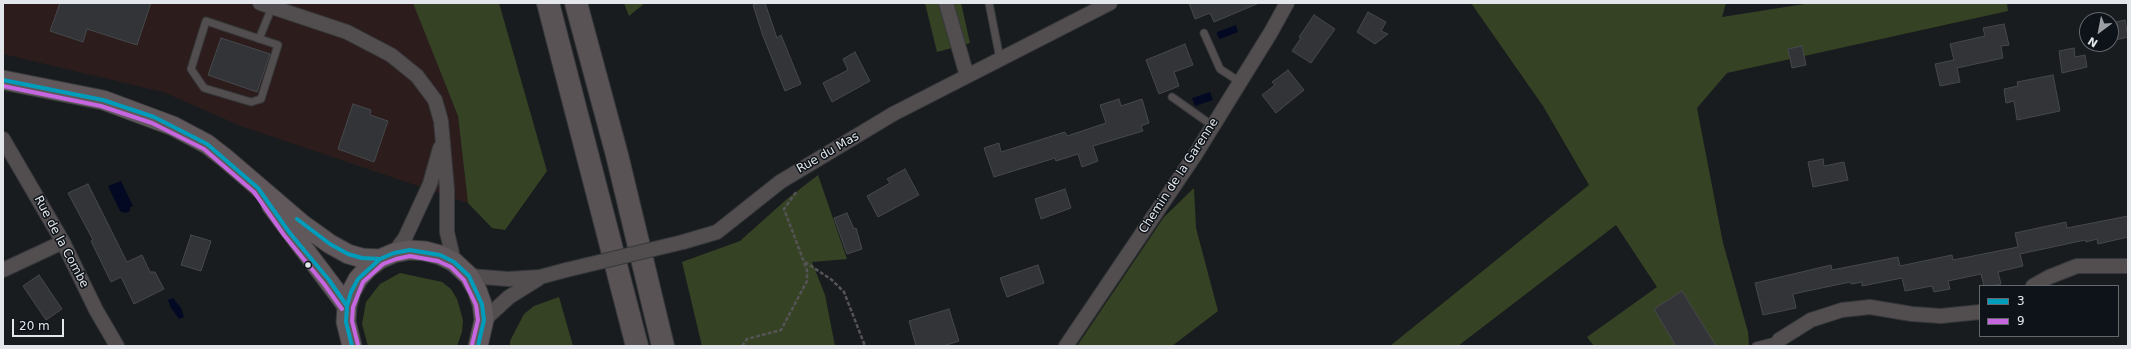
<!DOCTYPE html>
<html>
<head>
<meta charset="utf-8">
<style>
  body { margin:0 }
  #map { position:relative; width:2131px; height:349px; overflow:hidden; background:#191c1f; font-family:"DejaVu Sans",sans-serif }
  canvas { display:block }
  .frame { position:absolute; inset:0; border:4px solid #e3e7eb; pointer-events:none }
  .legend { position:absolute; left:1979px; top:285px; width:140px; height:52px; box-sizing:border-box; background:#0d1319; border:1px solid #63686d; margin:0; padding:5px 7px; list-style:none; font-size:12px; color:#e3e7eb }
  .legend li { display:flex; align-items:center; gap:8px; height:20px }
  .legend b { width:20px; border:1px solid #63686d }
  .north { position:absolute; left:2079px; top:12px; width:40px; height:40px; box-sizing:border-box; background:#0d1319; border:1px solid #63686d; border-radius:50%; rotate:212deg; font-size:11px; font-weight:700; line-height:16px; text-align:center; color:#e3e7eb }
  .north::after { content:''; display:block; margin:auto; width:14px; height:18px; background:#9ca0a4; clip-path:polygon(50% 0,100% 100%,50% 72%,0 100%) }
  .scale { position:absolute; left:12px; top:319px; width:52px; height:18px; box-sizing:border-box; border:2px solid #e3e7eb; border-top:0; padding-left:5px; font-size:12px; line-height:14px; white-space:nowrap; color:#e3e7eb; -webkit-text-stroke:3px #0d1319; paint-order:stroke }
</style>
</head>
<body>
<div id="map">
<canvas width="2131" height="349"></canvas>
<div class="frame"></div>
<ul class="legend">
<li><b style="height:5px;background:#009cbb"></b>3</li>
<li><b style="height:5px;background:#c666e0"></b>9</li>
</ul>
<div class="north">N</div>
<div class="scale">20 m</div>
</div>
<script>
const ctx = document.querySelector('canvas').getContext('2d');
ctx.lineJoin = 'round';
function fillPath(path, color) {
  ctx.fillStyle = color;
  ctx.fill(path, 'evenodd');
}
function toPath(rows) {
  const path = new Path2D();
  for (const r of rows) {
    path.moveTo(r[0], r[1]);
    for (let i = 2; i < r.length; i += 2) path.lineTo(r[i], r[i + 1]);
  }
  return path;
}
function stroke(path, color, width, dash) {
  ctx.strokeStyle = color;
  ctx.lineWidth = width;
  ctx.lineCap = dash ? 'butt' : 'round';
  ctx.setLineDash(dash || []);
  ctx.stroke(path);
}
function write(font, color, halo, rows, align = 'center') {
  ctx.font = font + ' "DejaVu Sans",sans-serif';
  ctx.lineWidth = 3;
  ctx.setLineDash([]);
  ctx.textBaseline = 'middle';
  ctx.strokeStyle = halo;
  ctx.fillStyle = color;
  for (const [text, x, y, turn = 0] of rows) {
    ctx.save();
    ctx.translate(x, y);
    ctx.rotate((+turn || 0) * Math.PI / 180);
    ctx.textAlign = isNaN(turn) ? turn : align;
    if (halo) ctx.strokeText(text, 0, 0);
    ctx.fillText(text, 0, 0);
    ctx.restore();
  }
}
const industrial = toPath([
  [3,3,413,3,458,116,468,203,241,126,163,92,3,54]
]);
const green = toPath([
  [413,3,499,3,547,171,505,230,492,228,468,203,458,116],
  [624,3,645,3,629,16],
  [925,3,961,3,970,43,937,52],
  [1471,3,1726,3,1722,17,1811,3,2007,3,2008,11,1727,73,1697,108,1723,243,1748,332,1749,346,1594,346,1587,337,1657,287,1616,225,1458,346,1390,346,1589,185,1543,106],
  [818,175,847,259,812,262,825,295,835,346,702,346,682,262,740,241,787,199],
  [1194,188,1196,228,1218,311,1172,346,1077,346,1164,217],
  [400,273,442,282,451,289,457,299,463,320,462,332,457,346,368,346,362,324,366,302,380,284],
  [559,297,573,346,510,346,510,341,524,314,534,306]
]);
const water = toPath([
  [1236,25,1238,32,1220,39,1217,35,1217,32],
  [1210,92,1213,100,1195,106,1192,98],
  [121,181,133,206,130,207,130,211,125,213,120,211,108,186],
  [173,298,181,308,184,317,179,319,171,308,168,300]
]);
const building = toPath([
  [60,3,151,3,137,45,87,29,83,42,50,31,60,3],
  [760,3,765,3,777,38,781,35,801,84,785,91,763,36,753,5,760,3],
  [1189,3,1259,3,1214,22,1210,13,1195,19,1189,3],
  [1368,12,1386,22,1381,31,1388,34,1375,44,1357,32,1368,12],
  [1314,15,1335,29,1311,63,1292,51,1301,38,1299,37,1314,15],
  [2125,20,2128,37,2111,41,2111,23,2125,20],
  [2004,24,2009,45,2001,46,2003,58,1957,68,1960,82,1940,86,1935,64,1954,60,1950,44,1985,36,1983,28,2004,24],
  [221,38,270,54,257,92,208,75,221,38],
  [1185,44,1193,65,1174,72,1179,86,1159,94,1146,60,1185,44],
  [1802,46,1806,65,1792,68,1788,49,1802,46],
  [2074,48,2075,57,2085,55,2087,67,2062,73,2059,51,2074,48],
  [855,52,870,81,832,102,823,83,848,70,843,59,855,52],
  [1288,70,1304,90,1276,113,1262,95,1275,85,1272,82,1288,70],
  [2053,75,2060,111,2017,120,2014,101,2006,103,2004,89,2018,86,2017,82,2053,75],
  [1119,99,1121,106,1142,99,1149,123,1141,126,1143,131,1093,146,1098,161,1082,167,1078,154,1056,161,1055,158,994,177,984,148,999,143,1001,152,1065,132,1067,136,1106,123,1100,105,1119,99],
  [353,104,371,110,370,115,388,121,374,162,338,149,353,104],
  [1823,159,1824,166,1844,162,1848,180,1813,187,1808,162,1823,159],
  [905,169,919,195,878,217,867,196,890,183,887,179,905,169],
  [88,184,127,262,142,255,150,272,155,272,164,289,134,304,121,277,111,282,91,241,93,240,68,193,88,184],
  [1065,189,1071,208,1041,219,1035,199,1065,189],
  [847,213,854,229,856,228,862,249,847,254,834,218,847,213],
  [2128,216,2128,237,2098,244,2097,239,2086,242,2085,240,2020,254,2023,266,1998,272,2001,284,1990,286,1984,286,1981,274,1948,281,1950,289,1934,292,1932,286,1905,291,1902,278,1862,286,1862,282,1851,284,1850,282,1793,294,1796,308,1763,315,1755,283,1831,265,1832,270,1898,257,1900,266,1952,255,1953,260,2018,247,2015,233,2066,222,2067,228,2128,216],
  [191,235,211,241,201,271,181,265,191,235],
  [1038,265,1044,283,1007,297,1000,278,1038,265],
  [39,275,62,309,46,320,23,286,39,275],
  [1682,291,1716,346,1676,346,1654,309,1682,291],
  [949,309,959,341,943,346,916,346,909,321,949,309]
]);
const path = toPath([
  [805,262,832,280,844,292,865,346],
  [742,346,747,339,781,330,807,281,807,270,784,209,797,191]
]);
const lane = toPath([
  [989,3,1000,59],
  [206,21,278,45,261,99,251,102,204,88,191,69,206,21],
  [1204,33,1220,69,1240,82],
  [259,39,272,7],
  [1172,97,1213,126],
  [1756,346,1779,340]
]);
const street = toPath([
  [260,3,347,32,391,55,417,76,435,100,441,121,447,189,447,232,454,262],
  [946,3,967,76],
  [3,139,63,242,96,310,117,346],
  [683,242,717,232,780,182,893,114,1110,3],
  [394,253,405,238,430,184,440,148],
  [3,270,63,242],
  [469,276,508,279,540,277,566,270],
  [2033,286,2049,277,2077,266,2128,266],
  [484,320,509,297,538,279],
  [1779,340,1811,320,1842,310,1870,307,1912,314,1941,316,1980,312],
  [1066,346,1195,155,1271,32,1287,3]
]);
const secondary = toPath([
  [3,80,103,100,173,126,207,144,225,158,302,224,330,244,348,254,362,258,380,259],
  [271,205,347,306],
  [352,346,346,322,347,306,351,292,358,279,368,268,380,259,394,253,410,250,425,251,440,255,454,262,469,276,477,290,482,304,484,320,478,346]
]);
const highway = toPath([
  [548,3,637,346],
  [576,3,617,155,663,346]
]);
const streetBridge = toPath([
  [566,270,683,242]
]);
const bus1 = toPath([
  [3,80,103,100,154,117,207,144,258,188,289,232,329,280,347,306],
  [297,219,330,244,348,254,362,258,380,259],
  [352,346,346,322,347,306,351,292,358,279,380,259,394,253,410,250,440,255,454,262,469,276,482,304,484,320,478,346]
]);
const bus2 = toPath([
  [3,86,101,106,152,123,204,149,254,192,284,235,324,284,342,309],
  [358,345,352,321,353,307,363,282,383,264,396,259,410,256,438,261,451,267,464,280,476,305,478,320,472,345]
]);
const markers = [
  [308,265,3.5,"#e3e7eb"]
];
const streetNames = [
  ["Rue du Mas",828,153,-30],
  ["Chemin de la Garenne",1179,176,-57],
  ["Rue de la Combe",61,242,62]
];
fillPath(industrial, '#2c1d1c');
fillPath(green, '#364224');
fillPath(water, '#030923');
fillPath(building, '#323437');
stroke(building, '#46484b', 1);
stroke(lane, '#36383b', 9);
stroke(street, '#36383b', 16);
stroke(secondary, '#36383b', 21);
stroke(highway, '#36383b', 24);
stroke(path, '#555355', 2.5, [4, 2]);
stroke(lane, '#524d4f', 7);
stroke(street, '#524d4f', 14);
stroke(secondary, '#60585a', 19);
stroke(highway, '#5a5356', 22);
stroke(streetBridge, '#36383b', 16, []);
stroke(streetBridge, '#524d4f', 14);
stroke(bus1, '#009cbb', 4);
stroke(bus2, '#c666e0', 4);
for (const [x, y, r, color] of markers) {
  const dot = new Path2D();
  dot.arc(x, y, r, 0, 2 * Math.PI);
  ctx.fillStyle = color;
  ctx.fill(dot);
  stroke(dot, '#0d1319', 1.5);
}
write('12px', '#e3e7eb', '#0d1319', streetNames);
</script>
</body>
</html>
